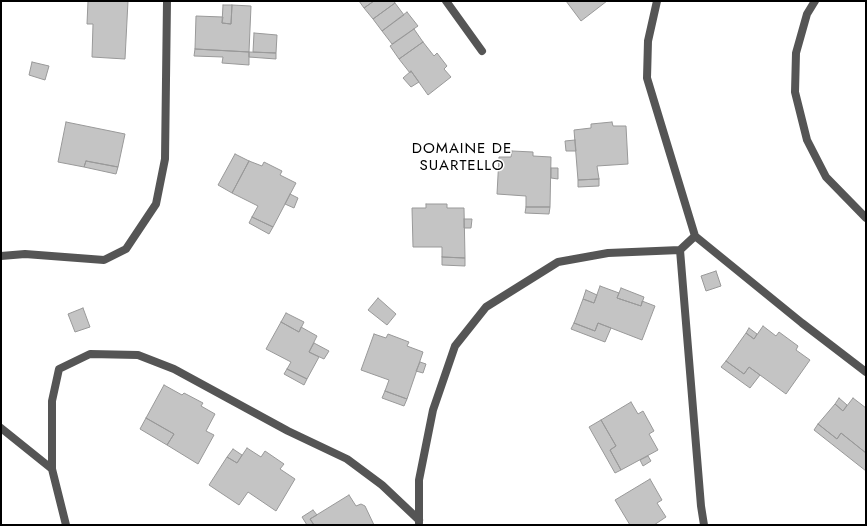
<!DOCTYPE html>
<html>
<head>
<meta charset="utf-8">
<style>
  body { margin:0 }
  #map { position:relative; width:867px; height:526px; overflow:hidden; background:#fff; font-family:Jost,sans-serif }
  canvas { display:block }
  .frame { position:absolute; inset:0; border:2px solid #000; pointer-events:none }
</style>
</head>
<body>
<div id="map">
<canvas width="867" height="526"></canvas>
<div class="frame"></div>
</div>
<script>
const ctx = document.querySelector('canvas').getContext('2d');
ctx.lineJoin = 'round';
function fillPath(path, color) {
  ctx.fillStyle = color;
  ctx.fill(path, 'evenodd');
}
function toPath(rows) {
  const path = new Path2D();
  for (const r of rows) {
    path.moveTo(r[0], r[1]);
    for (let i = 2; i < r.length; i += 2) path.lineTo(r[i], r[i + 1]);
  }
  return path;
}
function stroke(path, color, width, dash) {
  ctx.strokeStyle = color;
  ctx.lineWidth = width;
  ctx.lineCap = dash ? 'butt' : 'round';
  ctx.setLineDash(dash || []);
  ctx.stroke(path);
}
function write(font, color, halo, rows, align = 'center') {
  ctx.font = font + ' Jost,sans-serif';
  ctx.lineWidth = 3;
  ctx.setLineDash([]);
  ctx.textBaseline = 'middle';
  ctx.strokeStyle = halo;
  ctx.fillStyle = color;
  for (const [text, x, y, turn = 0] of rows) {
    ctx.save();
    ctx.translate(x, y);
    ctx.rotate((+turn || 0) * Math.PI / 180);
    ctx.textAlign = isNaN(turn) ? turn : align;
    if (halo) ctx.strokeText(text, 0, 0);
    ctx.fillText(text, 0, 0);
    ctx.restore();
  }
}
const building = toPath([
  [88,1,128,1,125,59,92,57,93,24,87,24,88,1],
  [359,1,374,1,364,8,359,1],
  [374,1,393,1,395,3,373,19,364,8,374,1],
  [566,1,607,1,581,21,566,1],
  [395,3,404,15,382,31,373,19,395,3],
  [223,5,232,5,231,24,222,23,223,5],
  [232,5,251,6,249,52,195,49,196,16,223,17,222,23,231,24,232,5],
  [407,12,418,26,392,44,382,31,407,12],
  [414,29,423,42,399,59,390,46,414,29],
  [254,33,277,35,276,53,253,52,254,33],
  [423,42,434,56,437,53,447,66,444,69,451,77,428,95,411,71,410,73,399,59,423,42],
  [195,49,249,52,249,65,222,63,223,57,194,56,195,49],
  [249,52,276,53,276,59,249,57,249,52],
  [32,62,49,66,45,80,29,75,32,62],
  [411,71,419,82,411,87,403,78,411,71],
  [66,122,125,134,118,167,86,161,84,167,58,162,66,122],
  [612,122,613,126,626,126,628,164,597,166,599,179,578,180,574,130,591,128,591,124,612,122],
  [575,140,576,151,566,151,565,141,575,140],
  [512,151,533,152,533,156,551,157,550,207,526,207,526,196,497,194,499,157,511,157,512,151],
  [235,154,249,161,232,193,218,185,235,154],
  [86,161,118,167,116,174,84,167,86,161],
  [249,161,262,166,264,162,282,171,280,175,296,183,273,227,252,217,258,206,232,193,249,161],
  [551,168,558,168,558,179,551,178,551,168],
  [599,179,599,186,578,187,578,180,599,179],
  [290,194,298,198,294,208,285,204,290,194],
  [426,204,447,204,447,208,464,208,465,258,442,257,442,247,413,247,412,208,426,208,426,204],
  [526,207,550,207,549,214,525,213,526,207],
  [252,217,273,227,269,234,249,223,252,217],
  [464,219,472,219,471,228,464,228,464,219],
  [442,257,465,258,465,266,442,265,442,257],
  [716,271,721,286,706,291,701,276,716,271],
  [600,286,619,293,617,298,641,306,642,301,655,306,642,340,598,323,595,331,574,323,583,299,594,303,600,286],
  [621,288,644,297,641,306,617,298,621,288],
  [586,290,597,295,594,303,583,299,586,290],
  [378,298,396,314,387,325,368,310,378,298],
  [83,308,90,327,75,332,68,314,83,308],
  [286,313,304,322,299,332,281,322,286,313],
  [281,322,299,332,301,327,317,336,309,352,319,357,307,379,287,369,291,362,266,349,281,322],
  [574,323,595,331,598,323,611,328,605,342,571,329,574,323],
  [763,326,776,336,779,332,798,346,796,350,810,360,786,394,749,367,744,374,726,361,746,333,754,339,763,326],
  [749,328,757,334,754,339,746,333,749,328],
  [374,334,386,338,388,334,409,342,407,346,423,352,407,399,385,391,389,380,361,370,374,334],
  [314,343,329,351,324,359,309,352,314,343],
  [726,361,744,374,749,367,760,375,750,388,721,367,726,361],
  [420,362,426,364,423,373,416,371,420,362],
  [287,369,307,379,304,385,284,374,287,369],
  [164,385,182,395,184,393,203,403,201,406,215,414,206,431,214,435,198,464,167,445,174,434,146,418,164,385],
  [385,391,407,399,404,406,382,398,385,391],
  [839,398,847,405,843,411,835,404,839,398],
  [853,398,866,408,866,453,841,433,837,439,818,424,835,404,843,411,853,398],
  [631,402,638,414,643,411,654,431,649,434,658,450,621,470,610,450,616,446,601,420,631,402],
  [146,418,174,434,167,445,140,429,146,418],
  [601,420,616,446,610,450,621,470,615,473,589,427,601,420],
  [818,424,837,439,841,433,866,453,866,471,814,430,818,424],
  [247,448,261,457,265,451,284,464,280,469,295,479,276,511,248,492,239,505,209,485,227,457,237,463,247,448],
  [233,449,242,455,237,463,227,457,233,449],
  [648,456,651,461,643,466,640,460,648,456],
  [650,479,662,500,657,503,666,517,654,525,630,525,615,500,650,479],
  [349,495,356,506,361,504,365,506,374,525,314,525,310,519,349,495],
  [313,510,317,515,310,519,314,525,307,525,302,517,313,510]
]);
const minor = toPath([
  [446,1,482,51],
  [657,1,648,41,647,78,695,236,802,323,866,372],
  [815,1,807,14,796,53,795,92,807,140,826,177,866,218],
  [695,236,680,250,701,506,704,525],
  [1,256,25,254,104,260,126,249,156,204,165,159,167,1],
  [1,428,52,469,66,525],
  [52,469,52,401,59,369,90,354,138,355,174,369,288,431,347,459,382,485,419,520],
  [419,523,419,480,433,410,455,346,486,307,558,262,608,253,680,250]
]);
const neighbourhoodNames = [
  ["DOMAINE DE",462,149],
  ["SUARTELLO",462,166]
];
fillPath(building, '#c4c4c4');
stroke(building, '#999', 1);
stroke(minor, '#555', 8);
ctx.letterSpacing = '1px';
write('15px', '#000', '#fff', neighbourhoodNames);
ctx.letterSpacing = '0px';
</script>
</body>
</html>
